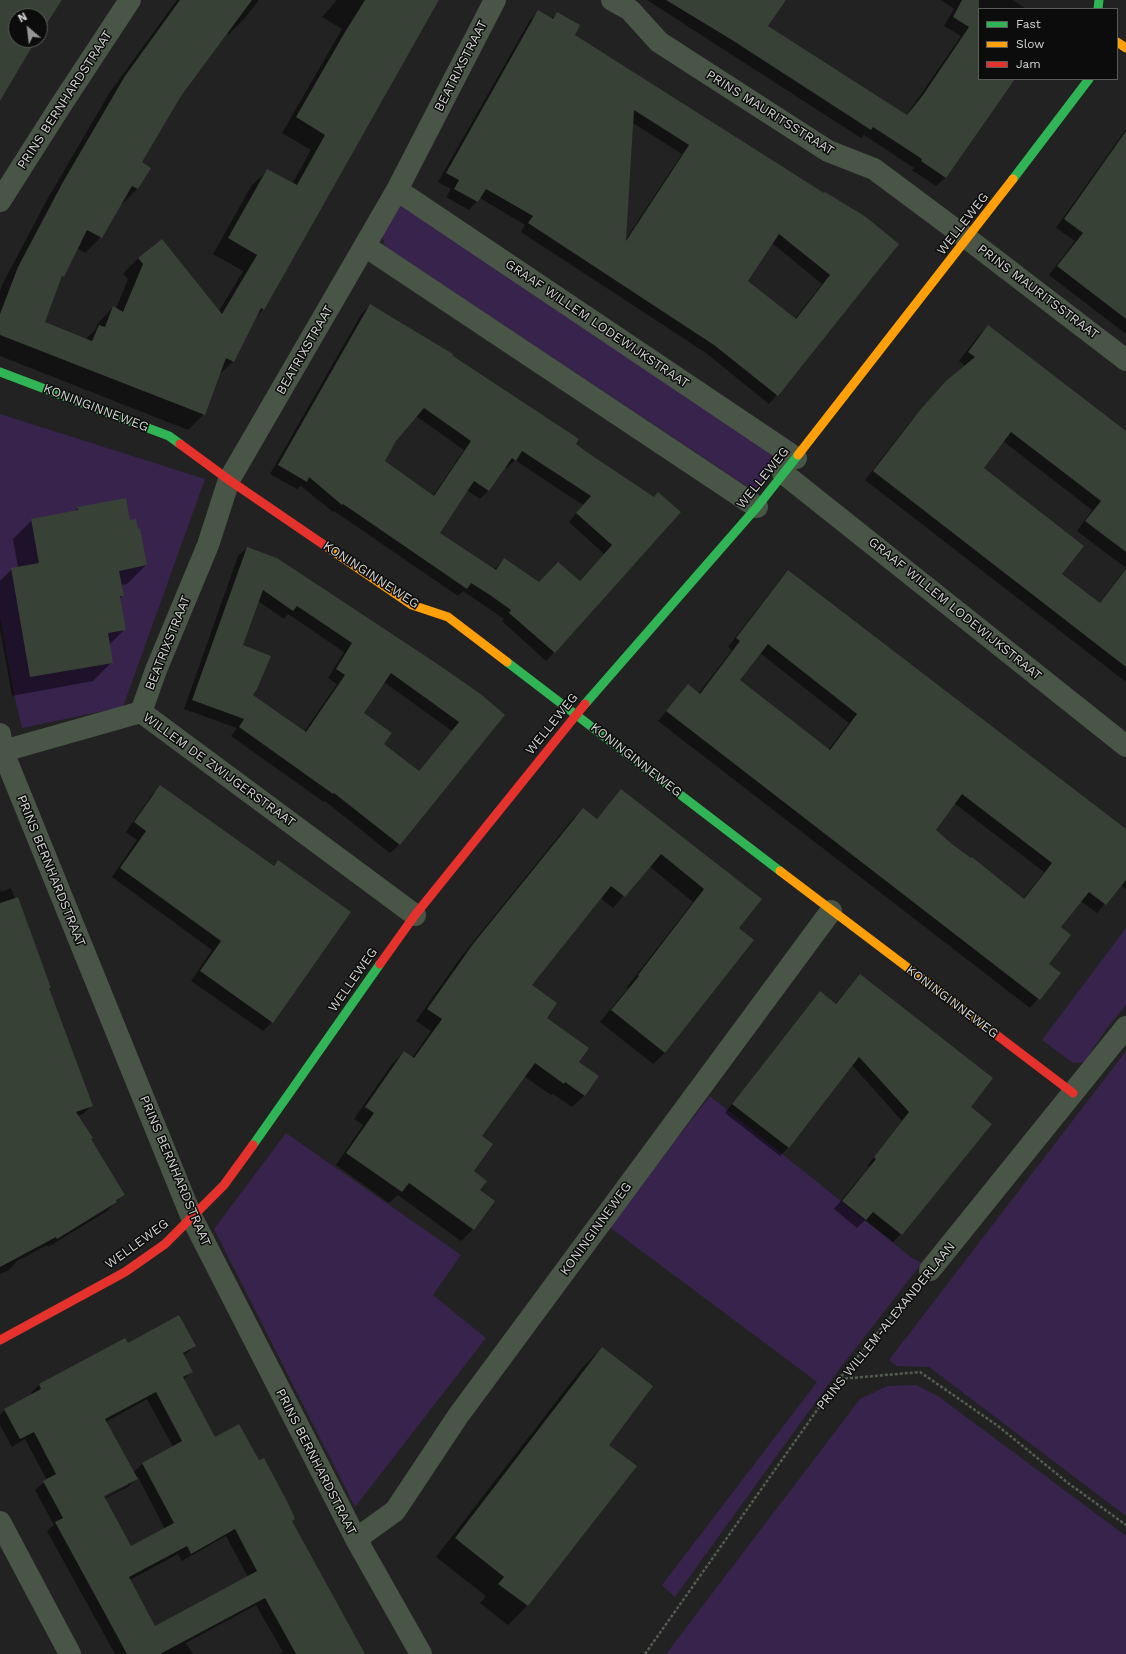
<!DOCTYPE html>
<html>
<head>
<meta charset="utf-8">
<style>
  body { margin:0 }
  #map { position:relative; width:1126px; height:1654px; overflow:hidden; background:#212221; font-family:"Work Sans",sans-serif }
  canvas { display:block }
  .legend { position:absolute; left:978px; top:8px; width:140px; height:72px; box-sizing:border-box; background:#0b0c0b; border:1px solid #5b5d5b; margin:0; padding:5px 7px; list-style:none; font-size:12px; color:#d4d6d4 }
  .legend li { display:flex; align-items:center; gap:8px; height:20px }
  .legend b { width:20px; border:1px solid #5b5d5b }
  .north { position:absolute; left:8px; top:8px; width:40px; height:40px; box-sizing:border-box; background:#0b0c0b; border:1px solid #5b5d5b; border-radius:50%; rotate:332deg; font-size:11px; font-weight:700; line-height:16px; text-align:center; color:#d4d6d4 }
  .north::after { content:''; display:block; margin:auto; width:14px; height:18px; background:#959795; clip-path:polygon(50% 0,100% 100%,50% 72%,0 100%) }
</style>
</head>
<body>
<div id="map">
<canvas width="1126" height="1654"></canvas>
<ul class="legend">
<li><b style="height:5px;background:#30b455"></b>Fast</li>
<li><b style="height:5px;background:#ff9f0a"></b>Slow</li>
<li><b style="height:5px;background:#e5322d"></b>Jam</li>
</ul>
<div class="north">N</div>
</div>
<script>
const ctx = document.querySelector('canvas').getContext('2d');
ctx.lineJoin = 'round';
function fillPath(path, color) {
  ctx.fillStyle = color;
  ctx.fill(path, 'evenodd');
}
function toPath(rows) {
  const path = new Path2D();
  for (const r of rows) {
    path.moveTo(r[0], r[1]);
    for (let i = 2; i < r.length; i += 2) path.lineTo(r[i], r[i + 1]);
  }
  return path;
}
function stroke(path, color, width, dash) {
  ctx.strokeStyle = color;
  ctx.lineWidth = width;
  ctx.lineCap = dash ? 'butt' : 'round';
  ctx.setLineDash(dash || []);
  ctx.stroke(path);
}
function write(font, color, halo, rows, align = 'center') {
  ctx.font = font + ' "Work Sans",sans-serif';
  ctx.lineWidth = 3;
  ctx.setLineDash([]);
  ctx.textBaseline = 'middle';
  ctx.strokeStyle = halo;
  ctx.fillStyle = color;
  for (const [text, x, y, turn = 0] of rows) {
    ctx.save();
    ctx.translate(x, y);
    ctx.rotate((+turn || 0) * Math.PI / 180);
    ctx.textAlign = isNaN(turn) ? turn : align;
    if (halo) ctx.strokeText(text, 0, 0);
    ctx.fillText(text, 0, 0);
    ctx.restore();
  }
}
const green = toPath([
  [402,201,784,453,754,491,386,247,382,236],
  [0,414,205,479,123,707,22,728,12,685,0,617],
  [1126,928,1126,1005,1105,1031,1084,1062,1073,1063,1042,1040],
  [1126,1051,1126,1516,929,1367,897,1366,889,1360],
  [710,1096,912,1258,922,1263,838,1371,675,1597,662,1585,817,1382,608,1226],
  [286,1133,461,1255,433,1295,486,1338,355,1507,214,1229],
  [916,1385,938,1396,1126,1536,1126,1654,666,1654,860,1399,887,1386]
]);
const shadow = toPath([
  [177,0,259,0,244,19,229,34,227,33,180,96,140,162,137,189,122,204,121,203,101,237,85,253,77,248,63,276,60,280,43,323,86,339,95,330,98,323,113,307,116,309,128,279,123,274,138,258,219,311,243,271,213,254,252,185,268,170,292,184,311,150,282,133,342,29,322,17,337,0,439,0,264,309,254,319,233,361,218,376,204,414,188,430,0,356,0,292,3,283,48,198,110,92],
  [647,0,780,0,767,27,906,116,961,36,944,26,954,9,941,0,1013,0,1026,9,979,9,979,79,1014,79,945,178,936,186,912,170,914,168,864,135,861,138],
  [538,12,551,19,557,13,573,35,824,194,865,218,777,395,769,404,706,353,521,232,525,225,480,198,469,210,446,197,451,189,438,182,530,20],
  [633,123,682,154,626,239],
  [772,243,822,284,794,320,746,281],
  [1126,129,1126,334,1049,275,1075,241,1056,228],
  [370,305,451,356,575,445,654,498,680,512,546,661,502,621,504,619,463,591,458,596,334,511,333,512,301,486,297,489,270,474,362,313],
  [416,416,464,450,433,496,384,461,395,441],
  [515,460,583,505,569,522,604,554,579,582,539,583,504,559,494,570,438,533,467,490,480,499,489,490,504,467,507,468],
  [988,326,1126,432,1126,682,865,480,911,421,937,391,965,366,959,361,979,335],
  [1003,441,1092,510,1077,531,1126,568,1099,604,1061,574,982,468],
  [78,508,130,522,146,565,127,584,121,585,123,595,120,598,125,629,109,645,112,662,93,681,12,696,0,629,0,581,12,569,18,568,13,539,32,520,74,512],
  [247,548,504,715,399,845,390,853,325,801,324,802,231,736,237,728,184,709,238,556],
  [258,601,284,619,288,614,344,652,328,678,337,684,304,732,252,696,242,646],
  [384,682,452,731,418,772,383,744,363,713],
  [789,571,1126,830,1126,889,1121,885,1097,913,1081,901,1059,927,1048,964,1060,973,1030,1008,658,721,688,686,698,694,732,650,728,647,780,580],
  [760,653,849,723,828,750,739,681],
  [954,803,1044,872,1023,899,952,845,934,830],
  [160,787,273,866,278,861,272,1022,263,1031,191,981,212,950,112,877,137,840,126,832,151,796],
  [621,791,738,928,665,1053,653,1064,600,1022,628,988,627,987,693,902,649,866,613,908,600,898,530,985,545,1018,578,1062,598,1076,584,1096,572,1107,553,1094,551,1095,524,1076,480,1136,473,1171,479,1190,473,1229,461,1241,398,1195,389,1203,336,1165,363,1125,354,1119,392,1064,404,1052,412,1058,431,1031,416,1021,461,957,571,821,583,809,596,820],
  [11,888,50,987,48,989,92,1105,83,1114,78,1116,90,1140,123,1194,107,1211,48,1247,47,1245,17,1261,9,1270,0,1274,0,889,1,892],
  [860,975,970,1107,901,1234,893,1242,865,1220,857,1228,834,1209,869,1167,867,1166,902,1121,852,1065,788,1148,780,1156,725,1113,812,1001,820,993,835,1004],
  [127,1344,195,1346,183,1356,191,1372,183,1380,214,1438,258,1462,294,1519,291,1522,364,1654,279,1654,283,1652,256,1605,186,1643,193,1654,115,1654,47,1531,54,1525,35,1490,47,1480,25,1439,12,1447,0,1425,0,1415,5,1410,32,1395,31,1393,39,1385],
  [147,1399,173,1447,143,1463,133,1473,106,1422],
  [138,1477,165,1529,130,1548,104,1499,128,1487],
  [128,1483,128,1485,100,1500,99,1498],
  [226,1536,248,1577,155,1627,130,1580,178,1554,182,1561],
  [602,1348,607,1445,635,1466,527,1606,508,1625,480,1603,486,1596,436,1557,583,1367]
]);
const building = toPath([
  [0,0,62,0,40,34,40,16,16,16,16,40,36,40,0,101],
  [180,0,252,0,181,96,142,162,151,168,138,189,132,186,102,238,87,230,64,277,62,276,45,322,92,341,99,325,105,327,113,306,123,312,143,264,138,258,162,239,222,314,257,255,228,238,267,169,297,185,325,135,296,117,345,32,365,0,439,0,264,310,261,308,234,362,226,358,205,415,0,335,0,314,18,267,63,182,125,76],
  [666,0,786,0,768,26,907,115,923,95,969,27,953,17,962,0,979,0,979,79,1015,79,946,178,921,161,922,159,873,127,871,130,732,40],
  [538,10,553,19,557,12,580,25,575,35,824,193,825,192,866,217,899,244,778,396,714,345,528,223,533,216,486,189,478,202,454,189,459,180,446,173],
  [634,110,689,145,626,241],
  [779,234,830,275,796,319,748,281],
  [1126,131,1126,319,1057,266,1083,233,1064,219],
  [370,304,453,354,453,356,579,439,576,444,594,457,654,497,658,492,681,512,555,653,509,613,511,610,490,595,471,583,467,589,343,504,342,505,309,477,307,482,278,465],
  [424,408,471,441,434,496,385,461,396,441],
  [522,451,591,496,576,513,612,545,580,581,558,562,539,582,504,558,496,570,440,533,474,481,489,491,512,458,516,461],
  [988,325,1126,431,1126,552,1085,521,1101,501,1011,432,984,468,1084,546,1062,574,1100,603,1126,569,1126,667,873,471,920,410,946,381,975,357,968,352],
  [126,498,130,520,136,519,138,529,140,528,147,565,119,571,124,596,120,596,126,630,108,633,113,663,30,677,11,568,39,563,31,519,78,510,77,507],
  [247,547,277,558,439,665,482,695,505,715,400,845,334,793,333,794,239,727,244,719,192,700],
  [263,590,293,611,297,606,352,643,336,669,345,675,306,732,253,695,257,689,271,656,243,645],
  [391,673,459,722,419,771,384,744,392,733,364,713],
  [788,570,1126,829,1126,880,1106,905,1089,892,1061,927,1071,935,1049,964,1061,973,1040,1000,666,711,688,684,700,694,740,641,736,638],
  [768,644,857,714,830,750,740,680],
  [962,794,1052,863,1024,899,972,857,971,858,952,844,936,830],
  [160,785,274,866,278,860,351,912,273,1023,200,971,221,941,120,868,146,831,134,822],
  [621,789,762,899,739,928,754,940,665,1053,611,1010,639,976,638,975,704,889,661,854,625,897,611,886,532,985,557,1003,547,1018,589,1048,579,1062,599,1076,585,1096,565,1082,564,1084,535,1063,482,1136,493,1144,474,1171,487,1181,480,1190,495,1201,474,1230,409,1183,402,1192,346,1153,374,1113,365,1107,404,1051,414,1058,442,1019,427,1009,473,944,583,808,597,819],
  [18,897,51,988,49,988,93,1106,76,1112,93,1138,91,1139,125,1195,116,1200,117,1202,57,1239,56,1237,0,1267,0,903],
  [860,974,993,1078,971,1107,992,1124,902,1235,873,1212,866,1220,842,1201,876,1159,874,1157,909,1112,859,1057,789,1148,732,1104,820,991,836,1004],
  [179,1315,196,1346,183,1353,193,1372,183,1377,215,1437,239,1424,259,1460,264,1458,290,1507,295,1519,292,1521,365,1654,296,1654,265,1598,160,1654,127,1654,55,1522,63,1518,43,1481,56,1474,34,1432,20,1439,4,1409,41,1389,39,1384,125,1338,128,1343],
  [156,1392,182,1441,142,1463,174,1523,131,1546,104,1496,138,1479,105,1419],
  [235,1529,257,1571,155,1626,129,1577,187,1546,191,1554],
  [602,1347,653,1386,609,1445,637,1466,528,1606,498,1584,504,1577,455,1538]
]);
const path = toPath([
  [840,1379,920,1372,998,1426,1068,1483,1126,1525],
  [645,1654,839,1379,914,1289]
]);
const street = toPath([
  [612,0,630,10,659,42,828,151,874,169,968,239,1126,360],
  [397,190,796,458],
  [0,201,61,105,130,0],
  [365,246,757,507],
  [783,473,1126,746],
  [141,712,156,670,208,545,229,480,397,190,495,0],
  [0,734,3,752,192,1218,356,1539,421,1654],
  [0,752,141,712,415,915],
  [930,1270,1126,1027],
  [0,1522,70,1654],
  [356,1539,395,1511,458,1416,831,911]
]);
const fast = toPath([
  [1098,9,1099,0],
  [1013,179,1089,79],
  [0,372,169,436,180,444],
  [507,662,780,871],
  [585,704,757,507,798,455],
  [253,1145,380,964]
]);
const slow = toPath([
  [1117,42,1126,48],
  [798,455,1013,179],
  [327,547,412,605,448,617,507,662],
  [780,871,994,1033]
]);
const jam = toPath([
  [180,444,229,480,327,547],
  [380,964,415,915,585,704],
  [994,1033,1073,1093],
  [0,1340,125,1272,165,1244,224,1185,253,1145]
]);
const streetNames = [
  ["BEATRIXSTRAAT",461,66,-63],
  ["PRINS BERNHARDSTRAAT",65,100,-57],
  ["PRINS MAURITSSTRAAT",770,113,32],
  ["WELLEWEG",963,224,-52],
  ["PRINS MAURITSSTRAAT",1038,292,37],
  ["GRAAF WILLEM LODEWIJKSTRAAT",597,324,34],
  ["BEATRIXSTRAAT",305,350,-60],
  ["KONINGINNEWEG",96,408,21],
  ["WELLEWEG",763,478,-51],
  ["KONINGINNEWEG",371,575,33],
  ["GRAAF WILLEM LODEWIJKSTRAAT",955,609,39],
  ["BEATRIXSTRAAT",168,643,-68],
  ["WELLEWEG",552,724,-51],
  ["KONINGINNEWEG",636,760,38],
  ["WILLEM DE ZWIJGERSTRAAT",219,770,36],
  ["PRINS BERNHARDSTRAAT",51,871,68],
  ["WELLEWEG",353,980,-55],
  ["KONINGINNEWEG",952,1002,37],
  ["PRINS BERNHARDSTRAAT",175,1171,67],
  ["KONINGINNEWEG",596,1229,-54],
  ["WELLEWEG",137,1244,-36],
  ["PRINS WILLEM-ALEXANDERLAAN",886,1326,-51],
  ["PRINS BERNHARDSTRAAT",316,1462,63]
];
fillPath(green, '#38234d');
fillPath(shadow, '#0007');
fillPath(building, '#374136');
stroke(path, '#555d53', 2.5, [3, 2]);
stroke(street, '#495547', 22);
stroke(fast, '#30b455', 9);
stroke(slow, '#ff9f0a', 9);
stroke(jam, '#e5322d', 9);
write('13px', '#d4d6d4', '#0b0c0b', streetNames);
</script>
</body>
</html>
